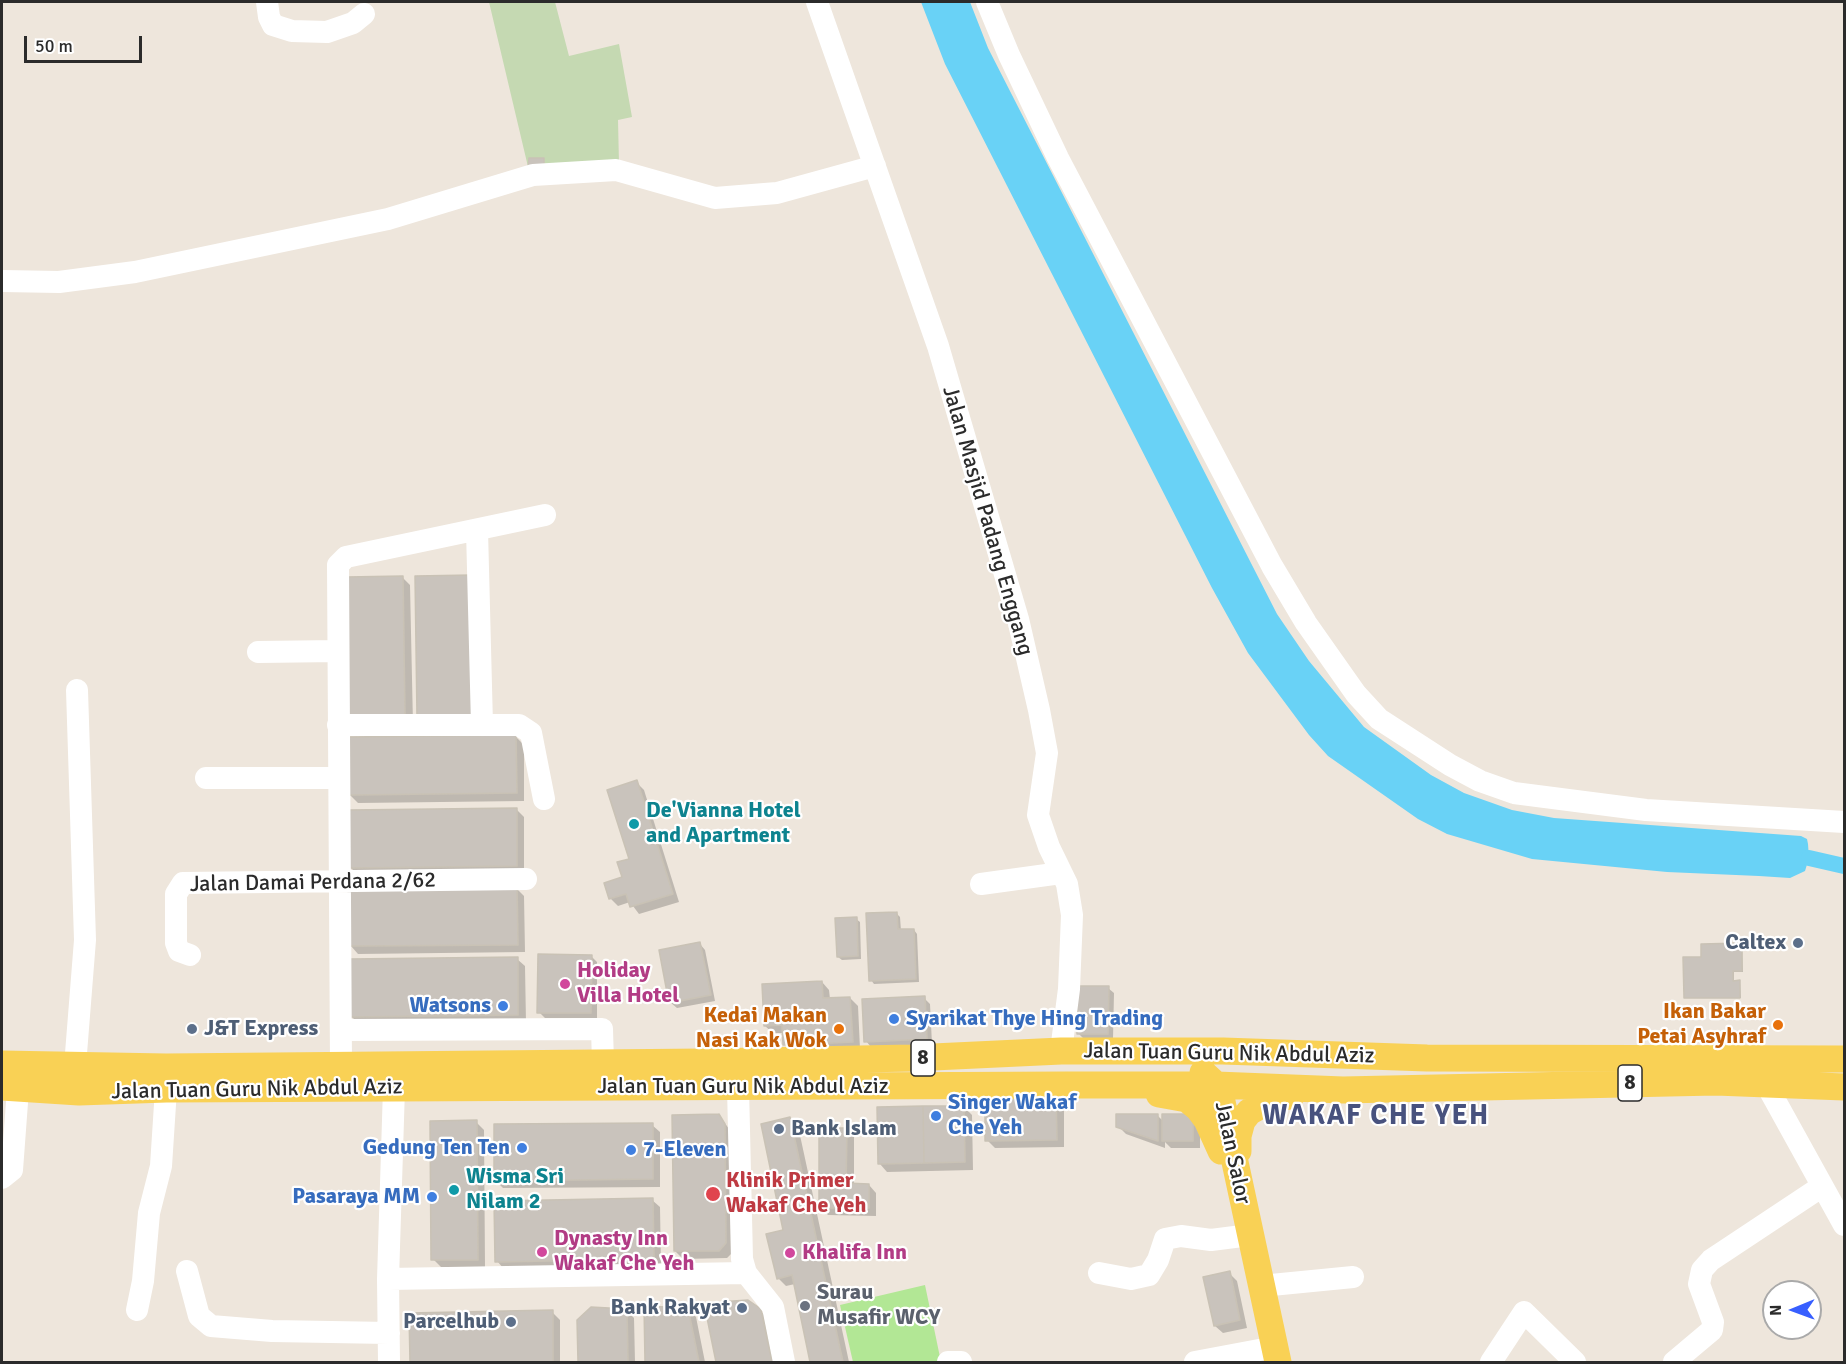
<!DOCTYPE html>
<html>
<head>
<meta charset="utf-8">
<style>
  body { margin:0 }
  #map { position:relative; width:1846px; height:1364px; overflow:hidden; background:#eee6dc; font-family:Signika,sans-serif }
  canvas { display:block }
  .frame { position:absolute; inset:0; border:3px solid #2b2b2b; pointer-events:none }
  .north { position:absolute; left:1762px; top:1280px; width:60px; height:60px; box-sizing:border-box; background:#fff; border:2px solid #aaa; border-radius:50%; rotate:269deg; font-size:16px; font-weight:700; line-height:24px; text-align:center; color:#2b2b2b }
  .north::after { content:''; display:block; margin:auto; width:21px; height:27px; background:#385fff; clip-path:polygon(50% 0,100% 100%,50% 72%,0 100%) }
  .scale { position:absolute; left:24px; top:36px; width:118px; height:27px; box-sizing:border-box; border:3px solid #2b2b2b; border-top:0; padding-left:8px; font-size:18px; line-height:21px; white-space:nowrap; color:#2b2b2b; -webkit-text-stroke:4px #fff; paint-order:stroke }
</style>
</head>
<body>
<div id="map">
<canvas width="1846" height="1364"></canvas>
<div class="frame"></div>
<div class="north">N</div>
<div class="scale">50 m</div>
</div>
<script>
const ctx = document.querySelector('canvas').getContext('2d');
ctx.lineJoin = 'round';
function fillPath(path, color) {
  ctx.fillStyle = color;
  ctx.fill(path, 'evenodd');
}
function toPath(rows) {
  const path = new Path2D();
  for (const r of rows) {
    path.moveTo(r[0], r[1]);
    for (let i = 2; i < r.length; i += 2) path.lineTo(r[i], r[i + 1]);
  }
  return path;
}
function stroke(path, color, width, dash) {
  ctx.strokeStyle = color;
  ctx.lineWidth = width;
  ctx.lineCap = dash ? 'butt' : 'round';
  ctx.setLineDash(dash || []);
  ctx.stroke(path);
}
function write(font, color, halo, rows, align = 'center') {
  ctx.font = font + ' Signika,sans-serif';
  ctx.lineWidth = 4.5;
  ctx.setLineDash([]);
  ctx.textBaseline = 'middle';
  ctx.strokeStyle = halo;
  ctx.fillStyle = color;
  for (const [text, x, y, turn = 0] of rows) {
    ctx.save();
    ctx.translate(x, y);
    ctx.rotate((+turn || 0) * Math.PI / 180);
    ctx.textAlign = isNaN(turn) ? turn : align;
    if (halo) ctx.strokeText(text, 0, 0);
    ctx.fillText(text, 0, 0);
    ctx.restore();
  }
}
const green = toPath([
  [925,1285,941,1362,853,1362,840,1305]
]);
const cemetery = toPath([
  [489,2,555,2,569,56,619,44,632,117,618,120,619,164,529,171]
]);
const water = toPath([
  [921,2,970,2,988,48,1277,614,1309,661,1364,727,1431,775,1464,793,1512,810,1554,818,1801,836,1807,839,1808,844,1809,858,1805,871,1790,878,1759,876,1667,872,1532,859,1447,834,1418,819,1328,756,1309,735,1248,653,1212,588,945,64]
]);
const shadow = toPath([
  [403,578,410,585,413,725,357,726],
  [516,737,524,745,524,801,358,803,350,795],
  [636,782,644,790,679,902,639,914,630,902,618,906,610,898,624,878,631,860],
  [516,809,524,817,524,873,358,875,350,867],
  [516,888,524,896,525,952,358,954,351,946],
  [896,913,900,917,901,931,914,930,917,934,919,982,874,984,871,980],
  [856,919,860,922,861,959,842,960,838,957],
  [700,944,705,950,715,1001,677,1008,671,1003],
  [1742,945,1743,972,1734,972,1734,982,1740,983,1741,998,1685,998,1703,959],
  [591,956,597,962,597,1018,545,1018,539,1012],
  [517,959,525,966,526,1023,359,1024,352,1017],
  [822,982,829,990,830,999,850,998,858,1006,860,1049,792,1053,785,1045,784,1033,773,1033,765,1026],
  [1108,988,1114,993,1113,1039,1084,1039,1079,1034],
  [924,998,930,1004,932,1044,871,1047,866,1041],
  [1056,1097,1064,1105,1064,1147,995,1148,987,1140],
  [964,1107,972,1115,973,1170,887,1172,880,1164],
  [719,1115,732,1133,733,1252,727,1258,683,1259,675,1251],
  [1158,1116,1163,1121,1200,1124,1200,1148,1171,1148,1165,1142,1165,1148,1126,1134,1118,1126],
  [790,1118,798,1126,849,1362,811,1362,795,1284,786,1286,778,1278,784,1231],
  [476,1122,484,1130,485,1267,441,1267,433,1259],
  [652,1125,660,1132,660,1187,503,1188,495,1180],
  [846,1130,854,1137,854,1185,869,1185,876,1193,876,1216,828,1215,820,1207],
  [652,1200,660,1207,661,1266,504,1269,497,1261],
  [1229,1273,1237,1281,1247,1328,1223,1333,1215,1326],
  [706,1304,760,1311,769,1319,777,1362,717,1362],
  [646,1307,688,1310,696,1317,705,1362,647,1362],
  [626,1310,634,1318,635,1362,580,1362,579,1320],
  [552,1312,560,1320,560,1362,411,1362,411,1314]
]);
const canal = toPath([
  [1809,858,1844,866]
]);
const building = toPath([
  [529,158,544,158,544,170,528,169,529,158],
  [472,575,474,717,417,717,415,576,472,575],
  [403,576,405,718,348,719,346,577,403,576],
  [516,735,517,793,349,795,348,737,516,735],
  [637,780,673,894,630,907,626,894,609,899,604,883,622,877,617,862,629,859,607,790,637,780],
  [517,808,517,866,349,868,348,810,517,808],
  [517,886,518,945,349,946,348,888,517,886],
  [897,912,898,929,914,929,916,979,869,981,866,913,897,912],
  [857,917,858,956,837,957,835,918,857,917],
  [700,942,711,995,669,1003,659,950,700,942],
  [1742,943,1742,971,1733,971,1733,981,1740,980,1740,998,1684,998,1683,957,1701,957,1701,944,1742,943],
  [538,954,592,955,591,1013,537,1013,538,954],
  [518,957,518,1015,350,1017,349,959,518,957],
  [822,981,823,998,850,997,853,1042,783,1045,782,1025,764,1026,762,984,822,981],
  [1077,986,1109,986,1108,1034,1077,1034,1077,986],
  [925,996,927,1039,864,1042,862,999,925,996],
  [985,1096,1056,1096,1057,1140,985,1141,985,1096],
  [923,1106,964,1106,965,1162,924,1163,923,1106],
  [923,1106,924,1163,878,1164,877,1107,923,1106],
  [719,1114,725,1124,726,1243,719,1251,674,1251,672,1115,719,1114],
  [1116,1114,1158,1114,1158,1141,1116,1127,1116,1114],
  [1162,1114,1193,1114,1193,1141,1162,1141,1162,1114],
  [790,1117,843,1362,810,1362,792,1275,777,1279,766,1234,783,1230,761,1124,790,1117],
  [477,1120,478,1260,431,1260,430,1121,477,1120],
  [653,1123,653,1179,494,1181,494,1124,653,1123],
  [819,1128,847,1128,846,1183,869,1184,869,1208,819,1208,819,1128],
  [653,1198,654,1259,495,1262,494,1201,653,1198],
  [1230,1271,1240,1320,1214,1326,1203,1277,1230,1271],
  [748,1300,761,1309,772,1362,716,1362,704,1303,748,1300],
  [644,1306,688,1308,699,1362,645,1362,644,1306],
  [591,1307,627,1309,628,1362,578,1362,577,1320,591,1307],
  [553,1310,553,1362,410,1362,409,1313,553,1310]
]);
const minor = toPath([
  [267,2,269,17,273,25,292,31,327,32,353,23,364,14],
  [817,2,938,346,1018,619,1039,710,1047,753,1038,815,1049,847,1067,884,1072,915,1069,989,1061,1051],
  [987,2,1009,55,1058,158,1272,566,1306,623,1356,694,1379,719,1450,765,1480,781,1514,793,1646,810,1844,822],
  [2,281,59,282,135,272,388,219,533,175,616,170,715,198,777,193,875,166],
  [477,530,482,725,519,725,531,733,544,799],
  [258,652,338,651],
  [338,725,482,725],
  [206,778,339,778],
  [981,884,1061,873],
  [190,955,179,951,176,943,176,894,183,883,526,879],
  [341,1030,602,1029,603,1063],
  [341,1065,338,565,346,557,545,515],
  [75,1066,85,940,77,690],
  [1766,1084,1844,1225],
  [738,1087,742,1259,746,1273,773,1307,784,1362],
  [2,1178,12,1170,18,1089],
  [187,1271,199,1316,211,1326,272,1331,389,1333],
  [1099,1273,1131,1279,1149,1275,1158,1260,1165,1239,1181,1236,1211,1240,1250,1235],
  [388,1279,746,1273],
  [1261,1286,1353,1277],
  [137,1310,143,1281,149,1213,161,1166,166,1089],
  [389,1362,388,1279,394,1088],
  [948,1362,961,1362],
  [1195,1362,1275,1347],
  [1491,1362,1524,1312,1575,1362],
  [1674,1362,1712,1330,1713,1322,1699,1284,1702,1270,1711,1260,1821,1187]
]);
const major = toPath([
  [2,1064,166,1067,704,1062,912,1058,1061,1051,1223,1051,1427,1058,1844,1059],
  [1203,1073,1216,1085,1221,1097,1278,1362],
  [2,1087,79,1092,166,1089,1069,1085,1216,1085,1343,1090,1716,1082,1844,1087],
  [1159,1094,1187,1099,1198,1108,1207,1120,1221,1151],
  [1238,1151,1238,1136,1242,1121,1249,1112,1272,1099,1291,1096]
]);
const markers = [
  [634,824,6,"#0f9aa8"],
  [1798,943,6,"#5c6f8a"],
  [565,984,6,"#d1479c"],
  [503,1006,6,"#3f7fe0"],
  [894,1019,6,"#3f7fe0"],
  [1778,1025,6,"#e8710a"],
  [192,1029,6,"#5c6f8a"],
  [839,1029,6,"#e8710a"],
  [936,1116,6,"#3f7fe0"],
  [779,1129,6,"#5c6f8a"],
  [522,1148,6,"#3f7fe0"],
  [631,1150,6,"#3f7fe0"],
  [454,1190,6,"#0f9aa8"],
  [713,1194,8,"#e0444e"],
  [432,1197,6,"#3f7fe0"],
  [542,1252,6,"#d1479c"],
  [790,1253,6,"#d1479c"],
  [805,1306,6,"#6b7280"],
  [742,1308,6,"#5c6f8a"],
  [511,1322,6,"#5c6f8a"]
];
const shields = [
  [923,1058,24],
  [1630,1083,24]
];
const shieldNames = [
  ["8",923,1058],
  ["8",1630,1083]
];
const streetNames = [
  ["Jalan Masjid Padang Enggang",987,521,74],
  ["Jalan Damai Perdana 2/62",313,883,-1],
  ["Jalan Tuan Guru Nik Abdul Aziz",1229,1054,1],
  ["Jalan Tuan Guru Nik Abdul Aziz",743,1087],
  ["Jalan Tuan Guru Nik Abdul Aziz",257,1090,-1],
  ["Jalan Salor",1232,1153,78]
];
const cultureNames = [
  ["De'Vianna Hotel",646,811],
  ["and Apartment",646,836],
  ["Wisma Sri",466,1177],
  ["Nilam 2",466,1202]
];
const serviceNames = [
  ["Caltex",1786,943],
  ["J&T Express",204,1029,"left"],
  ["Bank Islam",791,1129,"left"],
  ["Bank Rakyat",730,1308],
  ["Parcelhub",499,1322]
];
const hotelNames = [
  ["Holiday",577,971],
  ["Villa Hotel",577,996],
  ["Dynasty Inn",554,1239],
  ["Wakaf Che Yeh",554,1264],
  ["Khalifa Inn",802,1253]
];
const shopNames = [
  ["Watsons",491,1006],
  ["Syarikat Thye Hing Trading",906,1019,"left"],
  ["Singer Wakaf",948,1103,"left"],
  ["Che Yeh",948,1128,"left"],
  ["Gedung Ten Ten",510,1148],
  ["7-Eleven",643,1150,"left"],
  ["Pasaraya MM",420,1197]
];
const foodNames = [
  ["Ikan Bakar",1766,1012],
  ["Petai Asyhraf",1766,1037],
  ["Kedai Makan",827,1016],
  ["Nasi Kak Wok",827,1041]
];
const healthNames = [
  ["Klinik Primer",726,1181],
  ["Wakaf Che Yeh",726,1206]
];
const worshipNames = [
  ["Surau",817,1293],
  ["Musafir WCY",817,1318]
];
const districtNames = [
  ["WAKAF CHE YEH",1376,1117]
];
fillPath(green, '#b2e795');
fillPath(cemetery, '#c5d9b2');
fillPath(water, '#69d2f6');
fillPath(shadow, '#0003');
stroke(canal, '#69d2f6', 16);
fillPath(building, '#c9c3bc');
stroke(building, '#c9c2b5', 1.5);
stroke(minor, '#fff', 22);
stroke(major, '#f9d155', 27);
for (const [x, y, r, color] of markers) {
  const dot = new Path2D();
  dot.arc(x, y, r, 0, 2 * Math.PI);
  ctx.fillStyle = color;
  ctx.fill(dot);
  stroke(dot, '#fff', 2);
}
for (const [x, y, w] of shields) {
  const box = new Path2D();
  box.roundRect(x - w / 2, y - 18, w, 36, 4.5);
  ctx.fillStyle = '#fff';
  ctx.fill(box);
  stroke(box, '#2b2b2b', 1.5);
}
write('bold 21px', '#2b2b2b', null, shieldNames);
write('22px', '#2b2b2b', '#fff', streetNames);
write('bold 22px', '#0d838f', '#fff', cultureNames, 'left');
write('bold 22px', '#4e5e75', '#fff', serviceNames, 'right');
write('bold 22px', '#b23c85', '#fff', hotelNames, 'left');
write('bold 22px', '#366cbe', '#fff', shopNames, 'right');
write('bold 22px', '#c56008', '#fff', foodNames, 'right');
write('bold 22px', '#be3a42', '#fff', healthNames, 'left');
write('bold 22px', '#5b616d', '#fff', worshipNames, 'left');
ctx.letterSpacing = '1.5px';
write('bold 28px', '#48527e', '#fff', districtNames);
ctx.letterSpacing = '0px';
</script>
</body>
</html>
